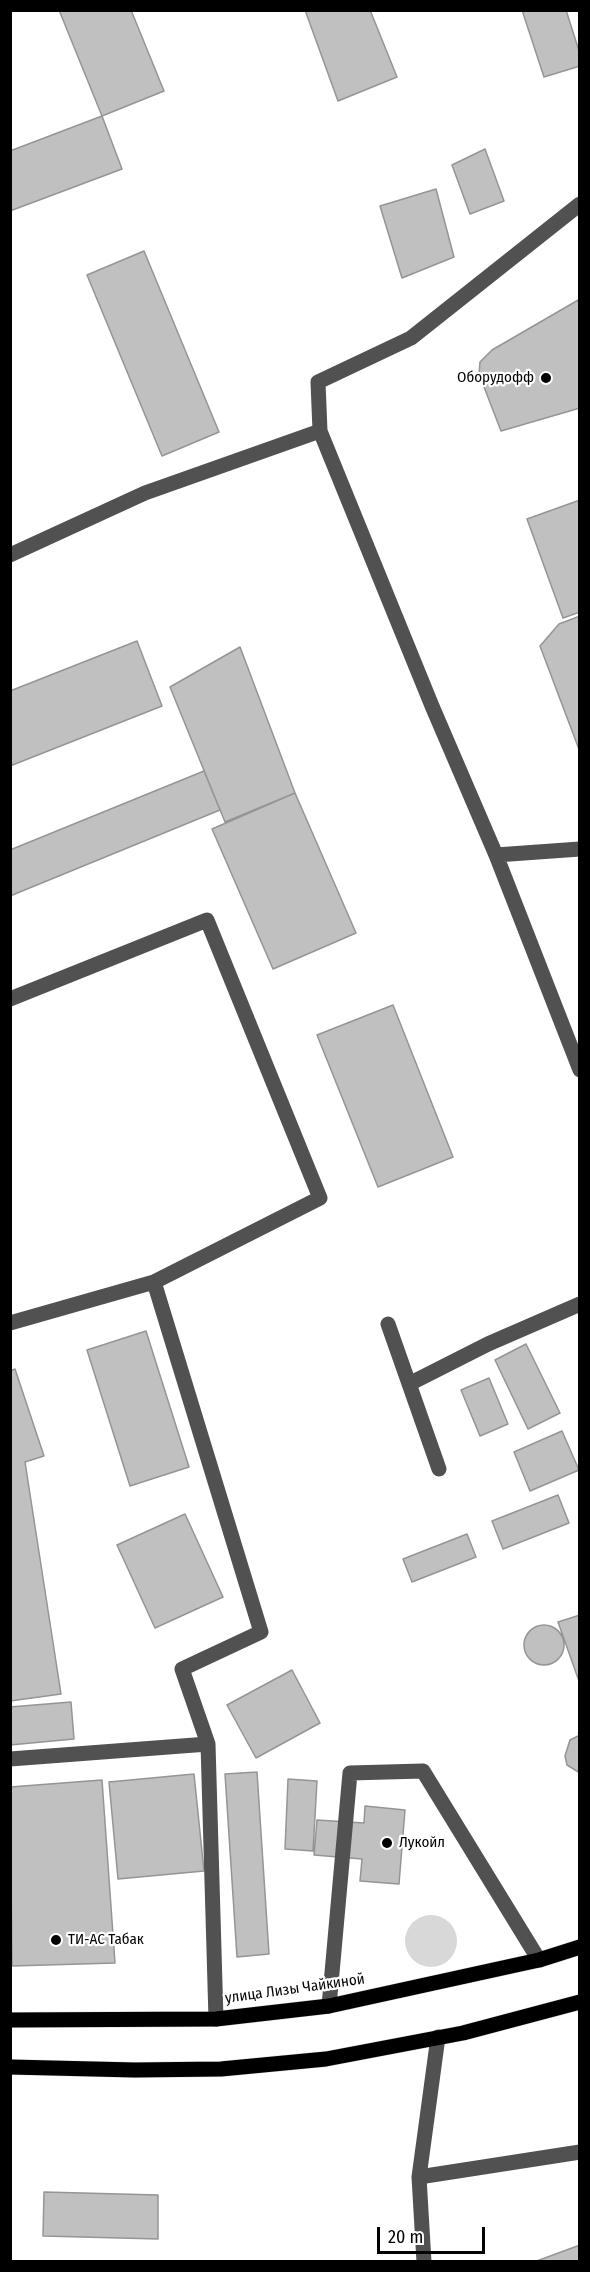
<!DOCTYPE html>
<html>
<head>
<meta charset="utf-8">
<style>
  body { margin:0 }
  #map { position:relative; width:590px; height:2272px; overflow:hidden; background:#fff; font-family:"Fira Sans Condensed",sans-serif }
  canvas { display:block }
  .frame { position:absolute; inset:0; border:12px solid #000; pointer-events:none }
  .scale { position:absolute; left:377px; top:2227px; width:108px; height:27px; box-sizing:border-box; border:3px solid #000; border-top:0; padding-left:8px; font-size:18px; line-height:21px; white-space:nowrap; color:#000; -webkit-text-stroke:4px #fff; paint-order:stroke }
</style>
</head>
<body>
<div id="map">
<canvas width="590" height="2272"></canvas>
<div class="frame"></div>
<div class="scale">20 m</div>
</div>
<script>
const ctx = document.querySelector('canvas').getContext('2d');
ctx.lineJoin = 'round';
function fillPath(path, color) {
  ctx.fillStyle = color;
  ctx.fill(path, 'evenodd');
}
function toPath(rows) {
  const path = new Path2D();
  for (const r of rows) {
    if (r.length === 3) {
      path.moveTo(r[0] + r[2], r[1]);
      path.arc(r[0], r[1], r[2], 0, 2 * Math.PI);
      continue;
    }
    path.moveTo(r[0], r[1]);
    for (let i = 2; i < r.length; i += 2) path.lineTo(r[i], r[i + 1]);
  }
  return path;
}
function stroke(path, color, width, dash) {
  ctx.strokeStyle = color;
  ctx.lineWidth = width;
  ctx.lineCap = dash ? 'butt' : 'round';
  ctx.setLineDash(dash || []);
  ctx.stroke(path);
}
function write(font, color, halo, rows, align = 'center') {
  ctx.font = font + ' "Fira Sans Condensed",sans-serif';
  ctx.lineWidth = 4.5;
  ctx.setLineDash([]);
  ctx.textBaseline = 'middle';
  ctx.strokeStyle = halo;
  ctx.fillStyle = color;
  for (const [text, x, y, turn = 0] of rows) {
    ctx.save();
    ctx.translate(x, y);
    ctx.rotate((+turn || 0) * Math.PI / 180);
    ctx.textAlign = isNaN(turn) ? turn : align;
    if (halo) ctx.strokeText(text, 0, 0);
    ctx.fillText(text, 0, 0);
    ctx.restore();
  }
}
const green = toPath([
  [431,1941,26]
]);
const building = toPath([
  [59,10,131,10,164,91,102,116,59,10],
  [305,10,370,10,397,77,338,101,305,10],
  [522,10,566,10,580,54,580,66,544,77,522,10],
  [102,116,122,169,10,211,10,151,102,116],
  [485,149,504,201,470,214,452,165,485,149],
  [436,189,454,257,402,278,380,206,436,189],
  [144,251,219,432,162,456,87,275,144,251],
  [580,299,580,408,501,431,479,374,480,362,492,350,580,299],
  [580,500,580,612,563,618,527,519,580,500],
  [580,616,580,752,540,646,559,624,580,616],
  [137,641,162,706,10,766,10,691,137,641],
  [240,647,295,793,225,822,170,687,240,647],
  [204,771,220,810,10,896,10,850,204,771],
  [295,793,356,933,273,969,212,829,295,793],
  [393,1005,453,1157,378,1187,317,1035,393,1005],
  [146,1331,189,1467,130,1486,87,1350,146,1331],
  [526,1344,560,1413,528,1429,495,1360,526,1344],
  [15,1369,44,1456,25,1462,61,1694,10,1701,10,1371,15,1369],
  [489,1378,508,1424,480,1436,461,1390,489,1378],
  [562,1431,579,1470,530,1491,514,1452,562,1431],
  [558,1495,569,1523,503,1549,492,1521,558,1495],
  [185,1514,223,1597,155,1628,117,1545,185,1514],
  [467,1534,476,1557,412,1582,403,1559,467,1534],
  [580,1615,580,1684,558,1622,580,1615],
  [544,1645,20],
  [292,1670,320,1723,256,1758,227,1705,292,1670],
  [71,1702,74,1739,10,1745,10,1707,71,1702],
  [580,1735,580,1773,567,1765,565,1756,570,1740,580,1735],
  [257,1772,269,1954,237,1957,225,1774,257,1772],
  [194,1774,204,1871,118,1879,109,1782,194,1774],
  [288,1779,317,1781,313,1851,285,1849,288,1779],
  [102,1780,115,1963,12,1966,10,1787,102,1780],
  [365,1806,405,1810,399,1884,360,1881,362,1859,314,1855,317,1820,364,1823,365,1806],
  [44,2192,158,2195,158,2239,43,2236,44,2192],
  [580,2245,580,2262,534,2262,580,2245]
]);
const minor = toPath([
  [580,204,411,338,318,382,320,431,432,706,496,855,580,1070],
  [10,555,145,493,320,431],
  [496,855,580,849],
  [10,999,207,920,320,1198,154,1282],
  [10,1323,154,1282,261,1632,182,1669,208,1744,10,1759],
  [388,1324,439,1469],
  [409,1384,488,1344,580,1304],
  [208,1744,216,2019],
  [329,2006,350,1773,423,1771,539,1960],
  [419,2177,580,2152],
  [424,2262,419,2177,438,2037]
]);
const major = toPath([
  [10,2020,216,2019,329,2006,539,1960,580,1947],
  [10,2067,135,2070,221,2069,326,2059,463,2033,580,2002]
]);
const markers = [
  [546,378,6,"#000"],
  [387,1843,6,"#000"],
  [56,1940,6,"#000"]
];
const poiNames = [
  ["Оборудофф",534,378,"right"],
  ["Лукойл",399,1843],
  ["ТИ-АС Табак",68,1940]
];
const streetNames = [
  ["улица Лизы Чайкиной",295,1989,-8]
];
fillPath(green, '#d8d8d8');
fillPath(building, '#c0c0c0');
stroke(building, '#959595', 1.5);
stroke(major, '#dbdbdb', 16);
stroke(minor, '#515151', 15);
stroke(major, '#000', 15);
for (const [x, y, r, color] of markers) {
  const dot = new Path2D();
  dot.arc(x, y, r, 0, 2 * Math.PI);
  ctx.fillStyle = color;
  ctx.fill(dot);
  stroke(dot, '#fff', 2);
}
write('15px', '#000', '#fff', poiNames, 'left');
write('15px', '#000', '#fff', streetNames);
</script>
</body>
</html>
